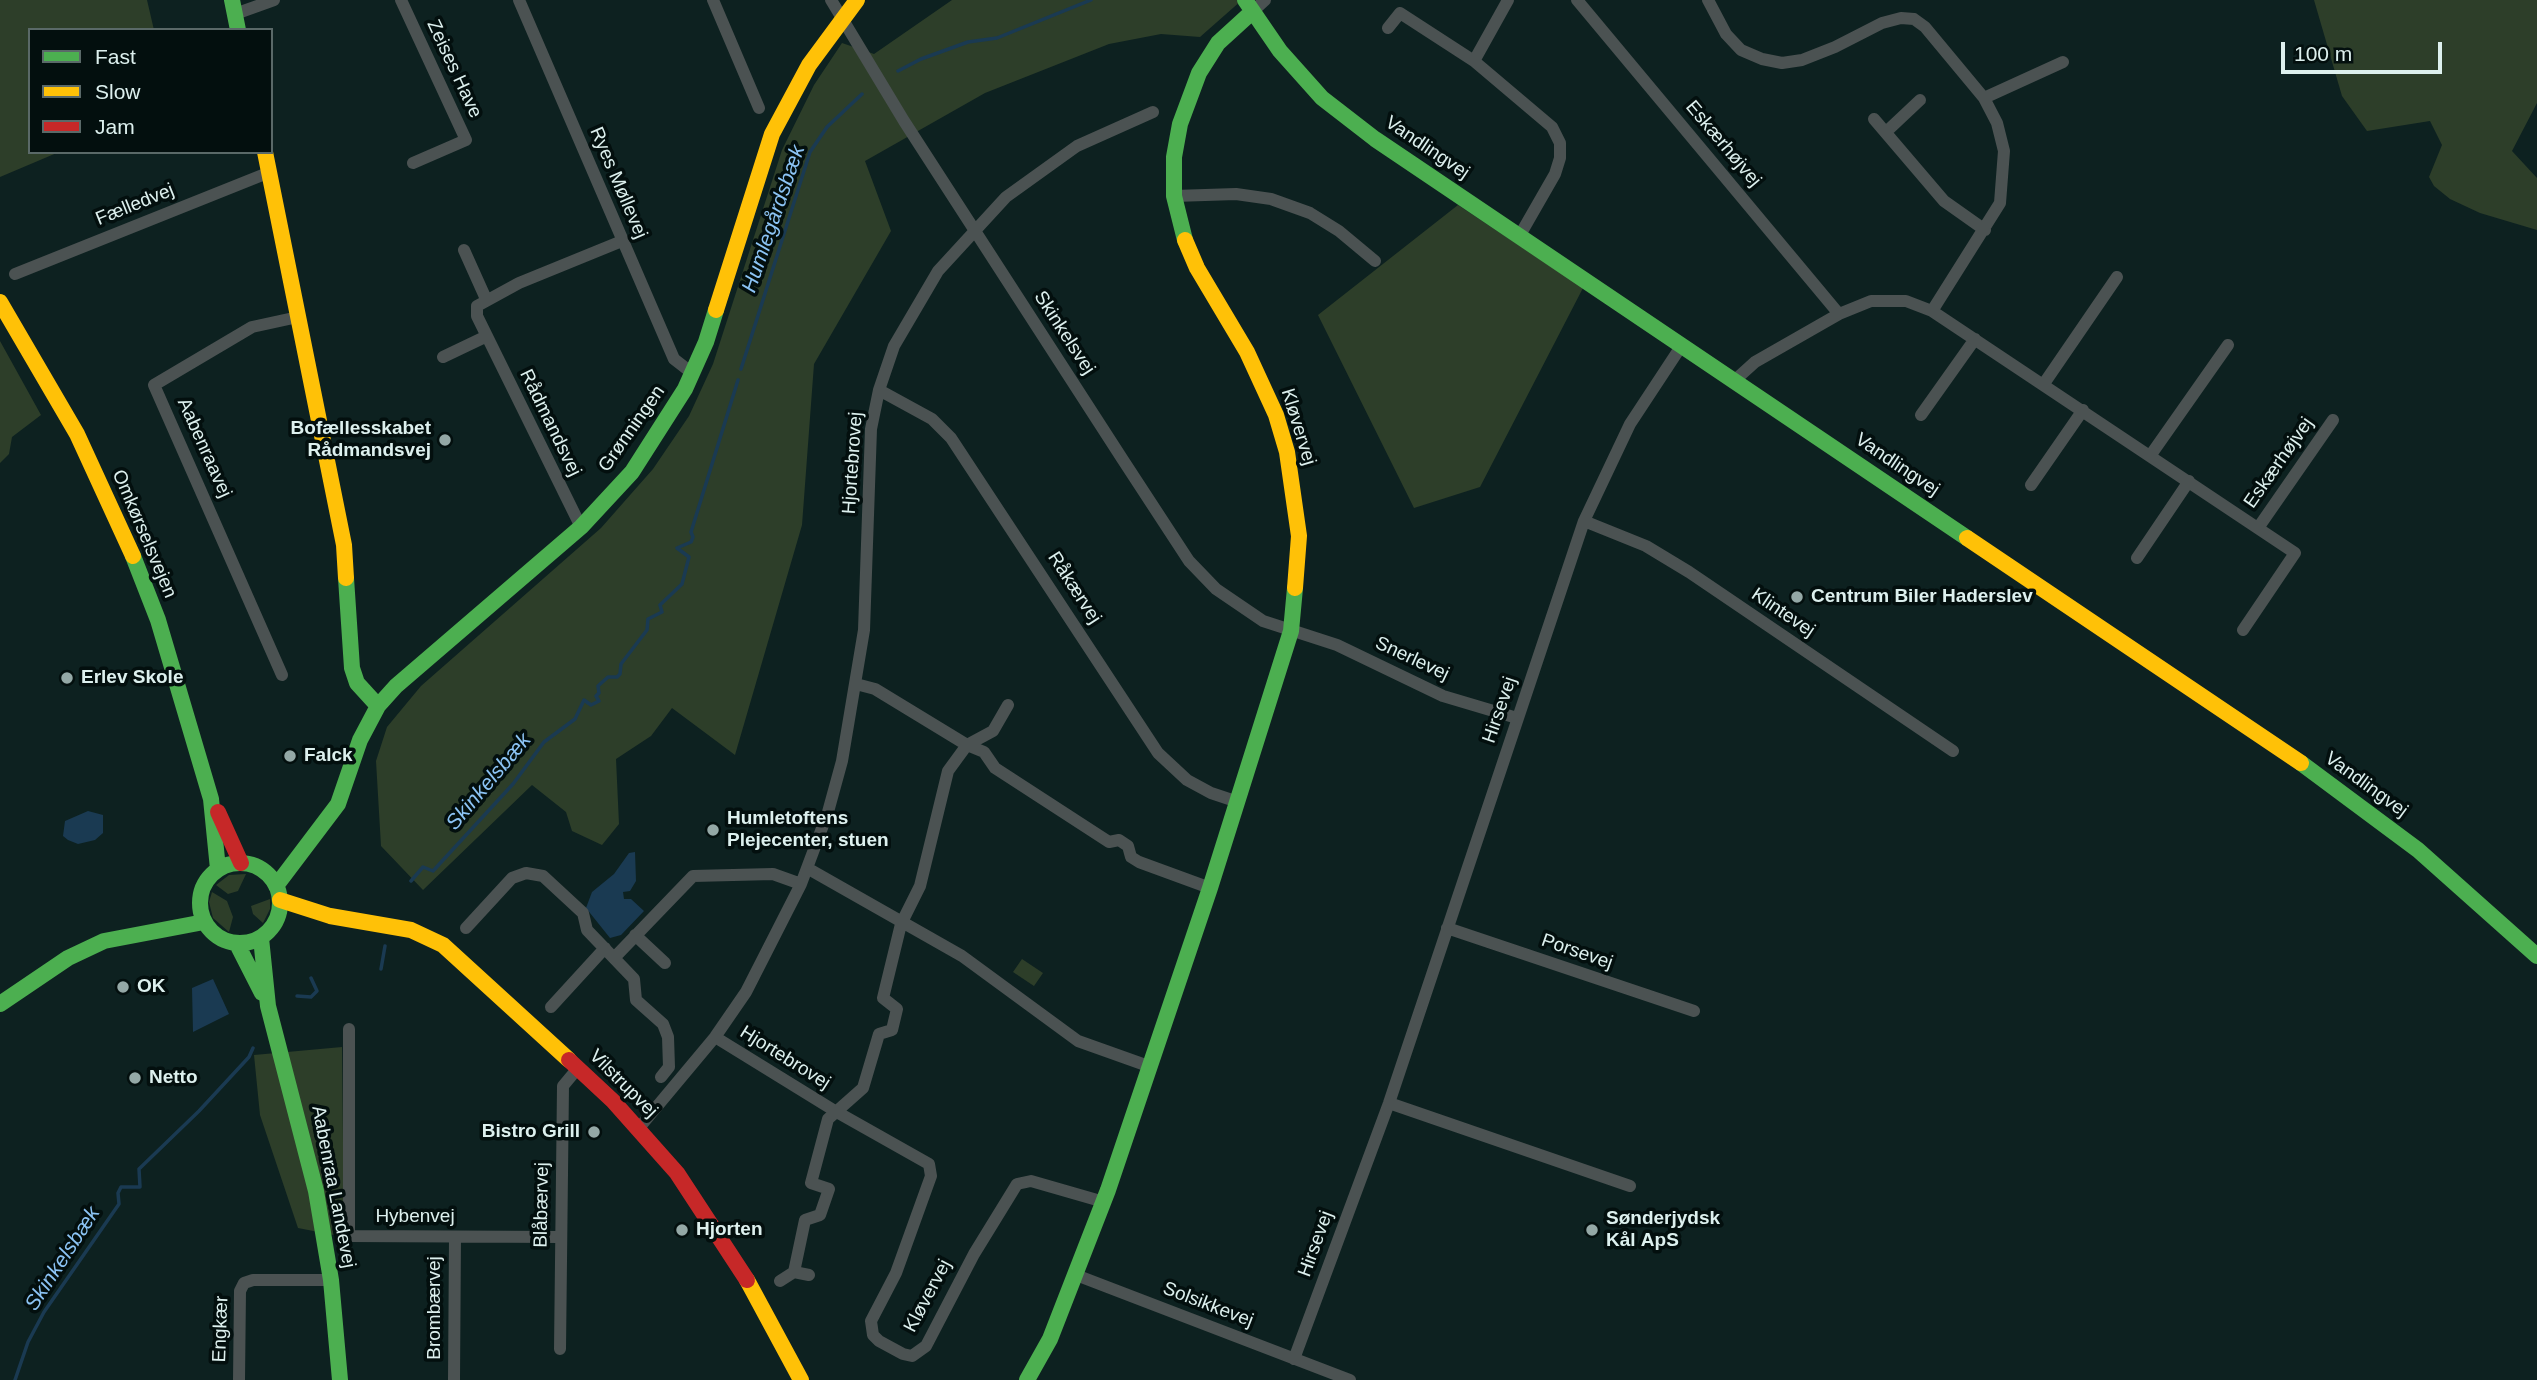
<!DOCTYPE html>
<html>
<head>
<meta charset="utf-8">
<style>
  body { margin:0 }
  #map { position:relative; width:2537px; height:1380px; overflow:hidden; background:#0d2120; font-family:Helvetica,sans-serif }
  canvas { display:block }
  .legend { position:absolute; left:28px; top:28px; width:245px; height:126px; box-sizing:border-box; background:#030f0e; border:2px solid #5a6968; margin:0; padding:9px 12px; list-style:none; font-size:21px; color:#ddf0ee }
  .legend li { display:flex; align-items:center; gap:14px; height:35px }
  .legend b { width:35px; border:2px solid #5a6968 }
  .scale { position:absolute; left:2281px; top:42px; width:161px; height:32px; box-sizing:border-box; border:4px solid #ddf0ee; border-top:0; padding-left:9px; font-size:21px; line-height:24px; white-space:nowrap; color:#ddf0ee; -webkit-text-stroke:5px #030f0e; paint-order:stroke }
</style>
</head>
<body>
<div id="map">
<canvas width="2537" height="1380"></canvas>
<ul class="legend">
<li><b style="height:9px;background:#4caf50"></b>Fast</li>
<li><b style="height:9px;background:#ffc107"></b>Slow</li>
<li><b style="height:9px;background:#c62828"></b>Jam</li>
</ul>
<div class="scale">100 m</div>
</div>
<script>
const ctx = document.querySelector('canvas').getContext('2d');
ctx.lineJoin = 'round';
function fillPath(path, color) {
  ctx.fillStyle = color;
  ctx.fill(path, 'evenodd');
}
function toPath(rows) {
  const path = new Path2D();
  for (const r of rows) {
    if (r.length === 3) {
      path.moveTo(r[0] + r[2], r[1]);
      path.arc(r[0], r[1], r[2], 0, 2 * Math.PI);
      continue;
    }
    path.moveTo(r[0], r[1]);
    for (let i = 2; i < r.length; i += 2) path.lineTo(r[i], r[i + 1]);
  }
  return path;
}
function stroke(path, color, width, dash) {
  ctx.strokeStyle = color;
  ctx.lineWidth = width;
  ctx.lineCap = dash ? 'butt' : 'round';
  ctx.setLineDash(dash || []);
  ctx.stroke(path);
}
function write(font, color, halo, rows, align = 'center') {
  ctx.font = font + ' Helvetica,sans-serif';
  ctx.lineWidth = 7;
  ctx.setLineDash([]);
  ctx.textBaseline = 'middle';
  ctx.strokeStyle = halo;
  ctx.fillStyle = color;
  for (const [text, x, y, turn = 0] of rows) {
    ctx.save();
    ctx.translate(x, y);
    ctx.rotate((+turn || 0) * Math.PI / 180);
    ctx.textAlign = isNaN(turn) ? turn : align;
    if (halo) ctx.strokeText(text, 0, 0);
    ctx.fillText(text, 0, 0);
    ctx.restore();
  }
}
const green = toPath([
  [0,0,147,0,154,30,30,30,30,152,59,152,0,177],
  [952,0,1242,0,1200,37,1161,34,1109,44,985,93,865,161,891,231,814,364,802,525,735,755,672,708,651,736,616,759,619,824,602,845,572,831,566,812,532,785,423,890,381,846,376,761,387,727,421,686,601,528,653,469,689,416,713,364,782,150,814,85,842,43,874,54],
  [2314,0,2537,0,2537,103,2512,151,2537,178,2537,230,2480,213,2450,199,2434,186,2429,177,2442,145,2430,121,2367,131,2342,96],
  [1458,205,1583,288,1480,487,1414,508,1318,315],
  [0,341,41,415,12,437,9,454,0,463],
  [246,874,238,891,228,894,216,885,229,875],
  [212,892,227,901,233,917,229,932,213,918,209,902],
  [270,899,270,909,263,923,253,914,251,906],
  [1022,959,1043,973,1034,986,1013,972],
  [342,1047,344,1237,298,1228,260,1115,254,1055]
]);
const water = toPath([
  [88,811,103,815,103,833,95,840,78,844,68,840,63,836,65,821],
  [635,852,636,881,630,891,623,892,624,899,631,899,644,911,621,935,610,938,586,908,592,892,614,874,629,853],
  [213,979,229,1014,193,1032,192,988]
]);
const stream = toPath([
  [898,71,921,59,968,42,997,38,1091,0],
  [741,369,810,152,827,127,862,94],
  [411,881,423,867,433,871,513,784,544,742,575,719,584,700,591,705,599,701,596,696,599,693,598,686,608,677,617,677,620,674,621,664,647,630,648,619,662,612,660,605,682,584,689,557,677,548,691,542,693,537,691,532,738,380],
  [381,969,385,946],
  [297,996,311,997,317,991,311,978],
  [15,1380,28,1342,44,1312,119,1204,118,1193,121,1187,140,1187,139,1169,199,1111,249,1057,253,1048]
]);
const street = toPath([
  [401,0,466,140,413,163],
  [519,0,674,359,692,373],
  [713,0,759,108],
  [831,0,904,121,1123,460,1189,561,1216,589,1263,621,1337,645,1443,696,1517,718],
  [1577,0,1839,314],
  [1708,0,1726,34,1741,50,1762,59,1782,63,1802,60,1835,47,1882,23,1901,18,1914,19,1925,27,1984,98],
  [1252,12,1265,0],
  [235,14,274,0],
  [1388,28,1400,13,1474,61,1552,127,1560,143,1560,158,1555,174,1520,235],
  [1474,61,1508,0],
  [1874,119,1944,201,1985,230],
  [1886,132,1920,100],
  [1174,196,1236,194,1271,199,1310,213,1339,231,1375,261],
  [464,250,486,299],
  [15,274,270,172],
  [1932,311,2000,203,2004,151,1997,123,1984,98,2063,62],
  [443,357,487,336],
  [1734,381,1755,362,1839,314,1871,301,1906,301,1932,311,2295,553,2243,630],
  [2043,385,2117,277],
  [879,390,932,419,951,438,1158,753,1187,780,1211,793,1238,802],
  [1921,415,1975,339],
  [2150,456,2228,345],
  [2031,485,2083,410],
  [1584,521,1646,546,1689,572,1953,751],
  [581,527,477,316,477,306,519,283,622,241],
  [2258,528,2333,420],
  [2137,558,2189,481],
  [282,675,154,385,252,327,298,317],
  [856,684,875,689,967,745,984,752,995,768,1109,842,1119,840,1128,846,1131,857,1139,862,1210,888],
  [807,868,962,956,1078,1041,1151,1067],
  [466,928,512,878,526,873,543,876,583,913,587,930,634,979,636,1000,663,1024,668,1037,669,1067,661,1077],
  [1447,928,1694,1011],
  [635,935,665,963],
  [614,958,693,876,773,874,801,884],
  [551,1007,605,948],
  [349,1029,349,1236,561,1237],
  [715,1037,835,1111,929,1164,931,1176,896,1273,871,1321,873,1335,879,1341,903,1354,912,1356,926,1346,974,1254,1017,1184,1031,1181,1104,1202],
  [1389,1103,1630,1186],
  [639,1128,715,1037,746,992,801,884,828,812,842,761,864,630,871,429,879,390,894,346,938,271,1006,197,1077,146,1153,112],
  [794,1272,809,1275],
  [1076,1275,1350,1380],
  [780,1281,794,1272,805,1220,820,1215,829,1189,811,1183,828,1119,863,1088,879,1034,892,1030,897,1009,883,998,901,924,920,886,948,771,967,745,993,731,1008,705],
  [560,1349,563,1086,578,1068],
  [1294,1359,1389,1103,1584,521,1630,424,1682,345],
  [239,1380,240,1291,244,1283,253,1280,331,1280],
  [454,1380,455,1237]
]);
const fast = toPath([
  [232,0,238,30],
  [1245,0,1280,51,1322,98,1375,139,1967,538],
  [1185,240,1174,196,1174,157,1180,124,1199,73,1218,43,1252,12],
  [133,556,158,620,211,799,218,869],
  [346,578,352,668,357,683,378,706],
  [2301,763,2418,850,2537,956],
  [240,903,40],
  [276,886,338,804,360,740,378,706,396,686,581,527,632,472,685,389,706,342,716,310],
  [261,938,268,1006,316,1191,331,1280,340,1380],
  [237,944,262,993],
  [0,1004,68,958,104,941,204,922],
  [1027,1380,1050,1339,1108,1190,1210,888,1291,631,1295,588]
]);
const slow = toPath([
  [265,152,344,545,346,578],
  [1185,240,1197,268,1247,352,1276,415,1287,452,1299,536,1295,588],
  [0,302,77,434,133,556],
  [716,310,772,134,809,65,857,0],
  [1967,538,2301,763],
  [280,900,330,916,411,930,443,945,569,1060],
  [747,1280,801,1380]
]);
const jam = toPath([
  [218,812,241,863],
  [569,1060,613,1101,677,1173,747,1280]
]);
const markers = [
  [445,440,7,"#94a8a6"],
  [1797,597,7,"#94a8a6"],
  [67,678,7,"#94a8a6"],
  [290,756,7,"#94a8a6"],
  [713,830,7,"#94a8a6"],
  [123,987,7,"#94a8a6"],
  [135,1078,7,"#94a8a6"],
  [594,1132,7,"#94a8a6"],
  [682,1230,7,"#94a8a6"],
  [1592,1230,7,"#94a8a6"]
];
const streetNames = [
  ["Zeises Have",454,69,65],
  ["Eskærhøjvej",1723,144,50],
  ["Vandlingvej",1427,148,34],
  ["Ryes Møllevej",618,183,67],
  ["Fælledvej",135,205,-22],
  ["Skinkelsvej",1064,333,57],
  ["Rådmandsvej",550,423,64],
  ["Kløvervej",1298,427,73],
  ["Grønningen",632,429,-55],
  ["Aabenraavej",204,448,66],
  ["Hjortebrovej",853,463,-86],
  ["Eskærhøjvej",2279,463,-55],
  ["Vandlingvej",1897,465,34],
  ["Omkørselsvejen",144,534,67],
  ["Råkærvej",1074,588,57],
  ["Klintevej",1783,613,34],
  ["Snerlevej",1412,659,25],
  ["Hirsevej",1500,710,-71],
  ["Vandlingvej",2366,785,36],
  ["Porsevej",1577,952,19],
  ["Hjortebrovej",785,1058,32],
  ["Vilstrupvej",623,1084,45],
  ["Aabenraa Landevej",333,1187,79],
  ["Blåbærvej",542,1205,-89],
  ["Hybenvej",415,1217],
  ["Hirsevej",1316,1244,-70],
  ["Kløvervej",928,1296,-62],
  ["Solsikkevej",1208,1305,21],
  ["Brombærvej",435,1308,-90],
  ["Engkær",221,1329,-88]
];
const poiNames = [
  ["Bofællesskabet",431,429,"right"],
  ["Rådmandsvej",431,451,"right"],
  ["Centrum Biler Haderslev",1811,597],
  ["Erlev Skole",81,678],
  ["Falck",304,756],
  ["Humletoftens",727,819],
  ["Plejecenter, stuen",727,841],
  ["OK",137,987],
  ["Netto",149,1078],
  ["Bistro Grill",580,1132,"right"],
  ["Sønderjydsk",1606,1219],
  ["Kål ApS",1606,1241],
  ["Hjorten",696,1230]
];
const waterNames = [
  ["Humlegårdsbæk",774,219,-71],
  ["Skinkelsbæk",489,782,-50],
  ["Skinkelsbæk",63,1259,-57]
];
fillPath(green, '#2d3e29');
fillPath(water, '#1a3a52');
stroke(stream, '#1a3a52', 3.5);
stroke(street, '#4b5252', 12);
stroke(fast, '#4caf50', 16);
stroke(slow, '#ffc107', 16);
stroke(jam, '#c62828', 16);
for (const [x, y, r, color] of markers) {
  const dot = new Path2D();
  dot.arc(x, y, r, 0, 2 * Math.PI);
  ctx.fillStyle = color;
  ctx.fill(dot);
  stroke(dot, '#030f0e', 2.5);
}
write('19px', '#ddf0ee', '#030f0e', streetNames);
write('bold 19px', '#ddf0ee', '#030f0e', poiNames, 'left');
write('italic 21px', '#8cc4f5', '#030f0e', waterNames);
</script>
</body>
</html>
